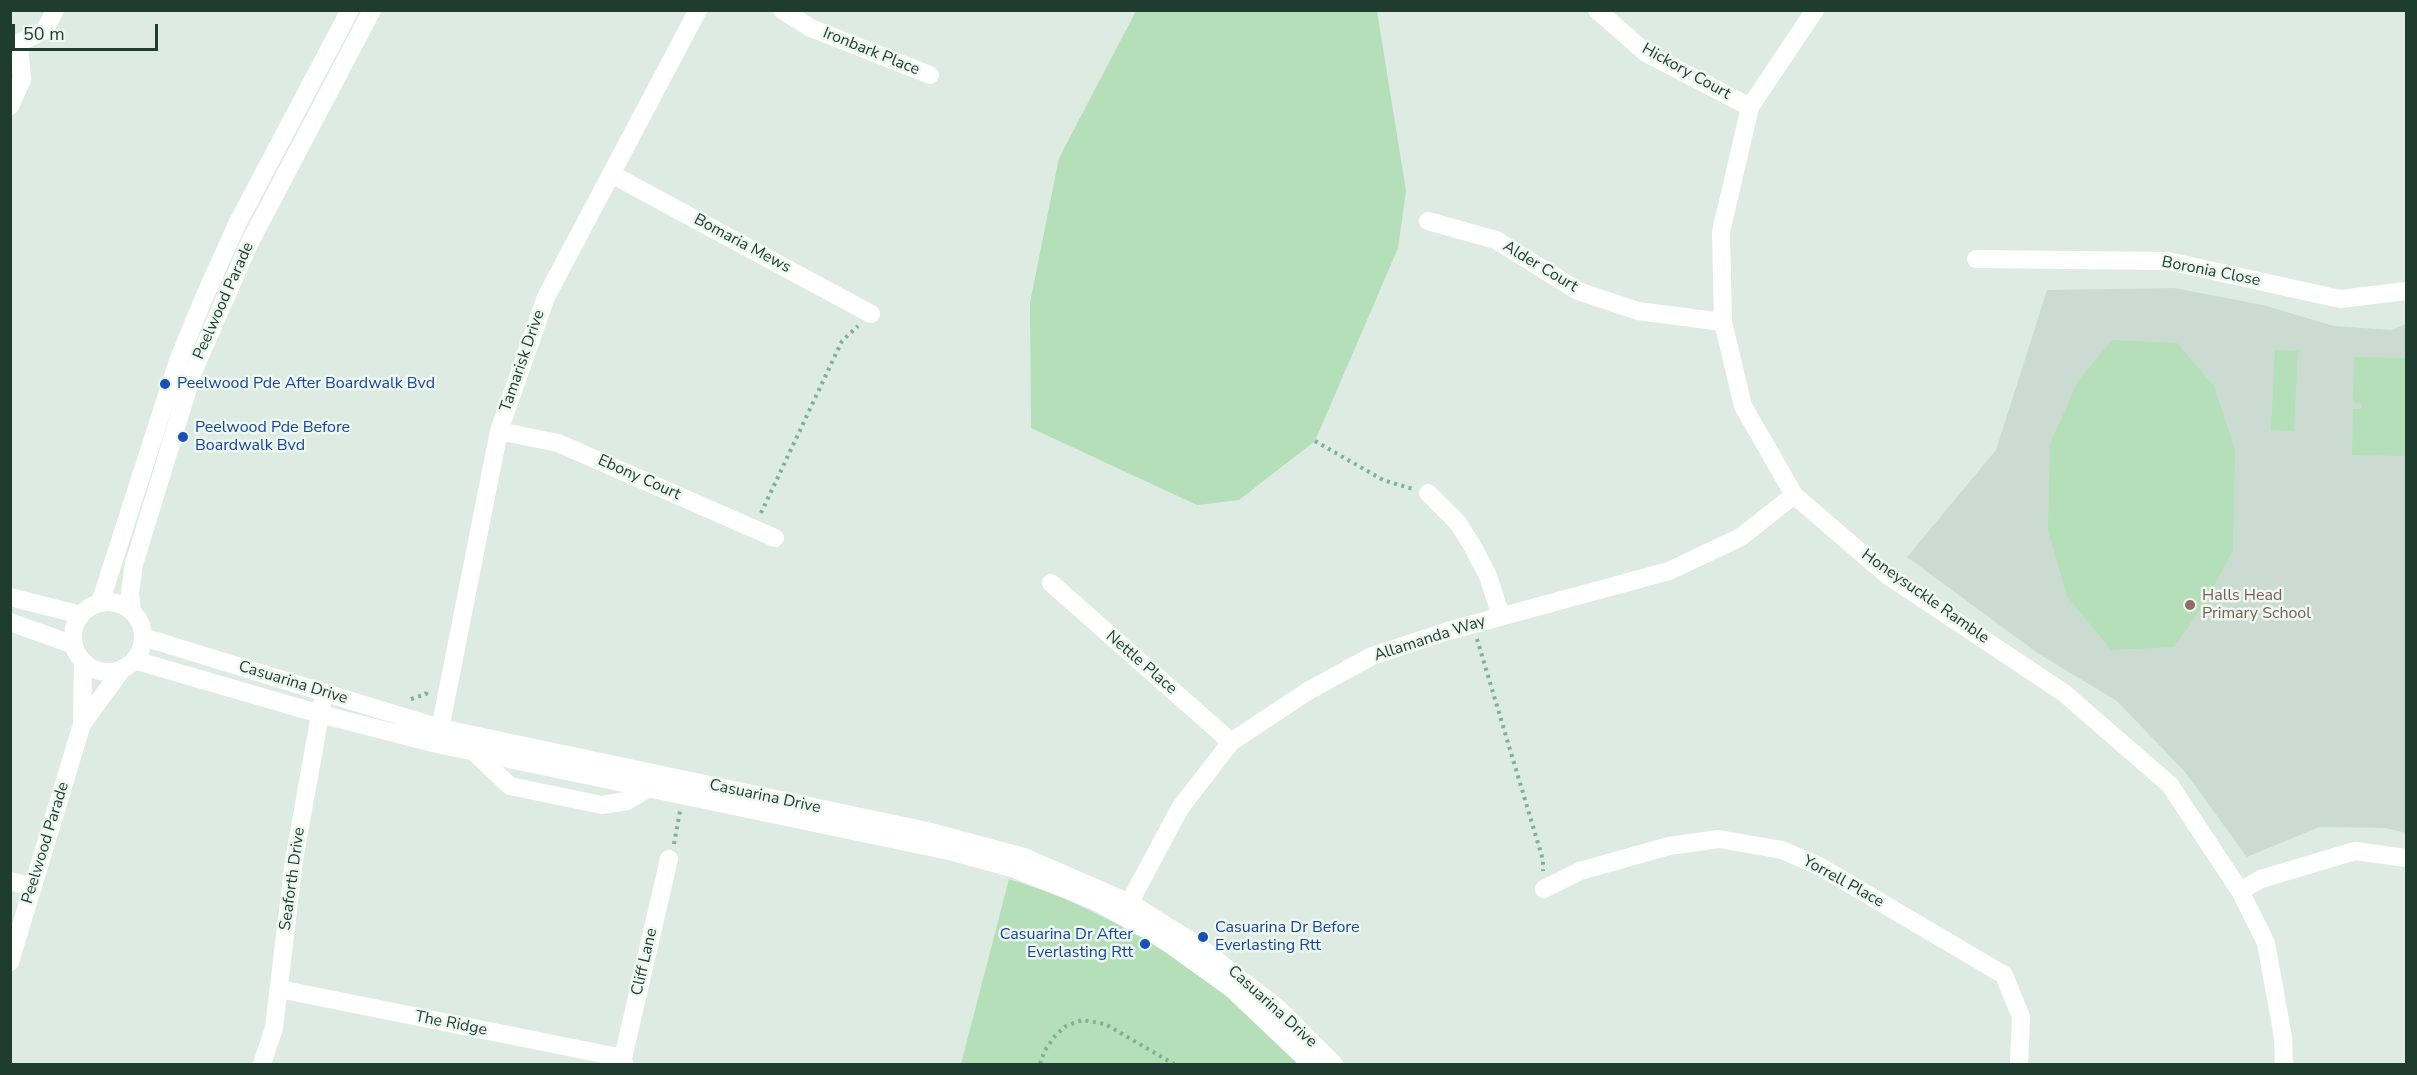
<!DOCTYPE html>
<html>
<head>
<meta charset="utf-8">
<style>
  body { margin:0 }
  #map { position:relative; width:2417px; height:1075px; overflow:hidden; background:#deebe3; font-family:"Nunito Sans",sans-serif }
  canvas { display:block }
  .frame { position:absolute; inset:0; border:12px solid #1e3c2f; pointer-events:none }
  .scale { position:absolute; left:12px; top:24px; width:146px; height:27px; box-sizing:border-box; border:3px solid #1e3c2f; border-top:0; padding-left:8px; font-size:18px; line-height:21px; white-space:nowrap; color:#1e3c2f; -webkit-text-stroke:4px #eef8f1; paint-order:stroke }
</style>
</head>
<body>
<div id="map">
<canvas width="2417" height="1075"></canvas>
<div class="frame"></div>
<div class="scale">50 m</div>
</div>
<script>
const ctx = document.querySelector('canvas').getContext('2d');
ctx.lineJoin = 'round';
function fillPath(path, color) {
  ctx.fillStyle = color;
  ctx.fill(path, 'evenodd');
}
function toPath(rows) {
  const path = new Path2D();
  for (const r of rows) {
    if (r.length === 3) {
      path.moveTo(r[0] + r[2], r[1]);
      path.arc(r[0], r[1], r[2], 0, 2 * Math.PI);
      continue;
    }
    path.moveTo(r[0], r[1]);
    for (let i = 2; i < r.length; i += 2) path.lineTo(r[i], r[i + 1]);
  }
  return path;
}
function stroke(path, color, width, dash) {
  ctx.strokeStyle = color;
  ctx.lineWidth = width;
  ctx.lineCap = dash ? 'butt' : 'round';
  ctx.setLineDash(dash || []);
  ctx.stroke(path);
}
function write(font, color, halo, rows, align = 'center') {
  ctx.font = font + ' "Nunito Sans",sans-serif';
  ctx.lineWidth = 5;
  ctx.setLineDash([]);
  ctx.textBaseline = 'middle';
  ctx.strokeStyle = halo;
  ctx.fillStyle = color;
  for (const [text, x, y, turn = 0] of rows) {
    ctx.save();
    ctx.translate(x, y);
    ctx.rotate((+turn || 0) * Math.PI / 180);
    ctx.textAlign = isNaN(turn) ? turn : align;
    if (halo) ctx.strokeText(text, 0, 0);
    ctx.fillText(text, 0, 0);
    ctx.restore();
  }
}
const built = toPath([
  [2174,288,2263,305,2334,326,2392,330,2406,324,2406,833,2386,828,2319,827,2247,857,2185,772,2117,701,2039,654,1907,557,1996,450,2047,290]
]);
const green = toPath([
  [1136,11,1377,11,1406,191,1398,248,1315,441,1239,500,1197,505,1031,428,1030,303,1059,158],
  [2112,340,2177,343,2214,386,2235,450,2233,550,2205,603,2174,647,2111,650,2067,596,2048,531,2050,444,2078,381],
  [2275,350,2298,351,2294,431,2271,430],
  [2354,357,2406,358,2406,456,2352,455,2353,409,2361,409,2361,403,2353,402],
  [1009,879,1060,896,1127,929,1186,965,1237,1002,1300,1064,961,1064]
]);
const path = toPath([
  [1315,441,1383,480,1413,489],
  [761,513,842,341,858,326],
  [1477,639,1543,860,1543,871],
  [411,699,426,694,427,691],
  [674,844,680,811],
  [1040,1064,1045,1050,1055,1036,1066,1026,1082,1020,1105,1024,1174,1064]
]);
const minor = toPath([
  [782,10,811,28,930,75],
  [1597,10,1646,53,1750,107],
  [1815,10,1750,107,1721,232,1723,322,1743,406,1794,495,1887,575,2064,693,2170,785,2240,891,2266,943,2283,1037,2284,1064],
  [10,106,22,80,19,43,45,30,55,10],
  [613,175,871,314],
  [1428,221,1496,240,1578,291,1638,311,1723,322],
  [1976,259,2168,261,2340,299,2406,291],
  [499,431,558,443,775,538],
  [1428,493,1458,523,1473,547,1488,576,1501,616],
  [1051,583,1231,742],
  [10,597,81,615],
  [108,637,35],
  [100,603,178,361,203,300,238,222,350,10],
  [132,612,130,593,134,564,193,372,250,242,372,10],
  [10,622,74,645],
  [143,637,440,728,927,831,1024,857,1130,903,1197,945,1279,1009,1334,1064],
  [134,660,320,714,437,744,949,851,1012,868,1097,902,1161,938,1232,989,1311,1064],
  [82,724,123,668],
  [438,739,499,431,546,297,698,10],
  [474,752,510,786,602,805,627,801,647,789],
  [10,881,33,887],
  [1544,889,1580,871,1669,846,1719,839,1782,850,1819,866,2004,975,2021,1017,2019,1064],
  [2240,891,2261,879,2355,851,2406,858],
  [1125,911,1180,808,1231,742,1308,691,1372,656,1448,631,1669,571,1741,537,1794,495],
  [10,962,82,724,83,661],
  [279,989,623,1058],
  [262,1064,274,1028,294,860,322,704],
  [624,1064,623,1058,669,859]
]);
const markers = [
  [165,384,6,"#1a4fb4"],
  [183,437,6,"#1a4fb4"],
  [2190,605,6,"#8d6e63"],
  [1203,937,6,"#1a4fb4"],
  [1145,944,6,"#1a4fb4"]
];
const streetNames = [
  ["Ironbark Place",871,52,22],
  ["Hickory Court",1686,72,29],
  ["Bomaria Mews",742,244,28],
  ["Alder Court",1540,267,31],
  ["Boronia Close",2211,272,11],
  ["Peelwood Parade",224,301,-66],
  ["Tamarisk Drive",523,361,-71],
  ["Ebony Court",639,478,24],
  ["Honeysuckle Ramble",1925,597,35],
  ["Allamanda Way",1430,639,-18],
  ["Nettle Place",1141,663,41],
  ["Casuarina Drive",293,683,17],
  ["Casuarina Drive",765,797,12],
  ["Peelwood Parade",46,843,-73],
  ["Seaforth Drive",293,879,-82],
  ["Yorrell Place",1843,882,29],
  ["Cliff Lane",645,962,-77],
  ["Casuarina Drive",1272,1007,42],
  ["The Ridge",451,1024,11]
];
const transitNames = [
  ["Peelwood Pde After Boardwalk Bvd",177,384],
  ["Peelwood Pde Before",195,428],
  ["Boardwalk Bvd",195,446],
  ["Casuarina Dr Before",1215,928],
  ["Everlasting Rtt",1215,946],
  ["Casuarina Dr After",1133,935,"right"],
  ["Everlasting Rtt",1133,953,"right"]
];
const educationNames = [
  ["Halls Head",2202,596],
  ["Primary School",2202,614]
];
fillPath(built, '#ccdbd2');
fillPath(green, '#b4dfb8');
stroke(path, '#7bb298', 4, [3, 4.5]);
stroke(minor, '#fff', 18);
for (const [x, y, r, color] of markers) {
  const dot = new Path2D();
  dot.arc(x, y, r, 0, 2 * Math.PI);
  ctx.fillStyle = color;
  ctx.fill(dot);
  stroke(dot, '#eef8f1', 2);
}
write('16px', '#1e3c2f', '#eef8f1', streetNames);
write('16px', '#164399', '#eef8f1', transitNames, 'left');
write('16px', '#785e54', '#eef8f1', educationNames, 'left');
</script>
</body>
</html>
